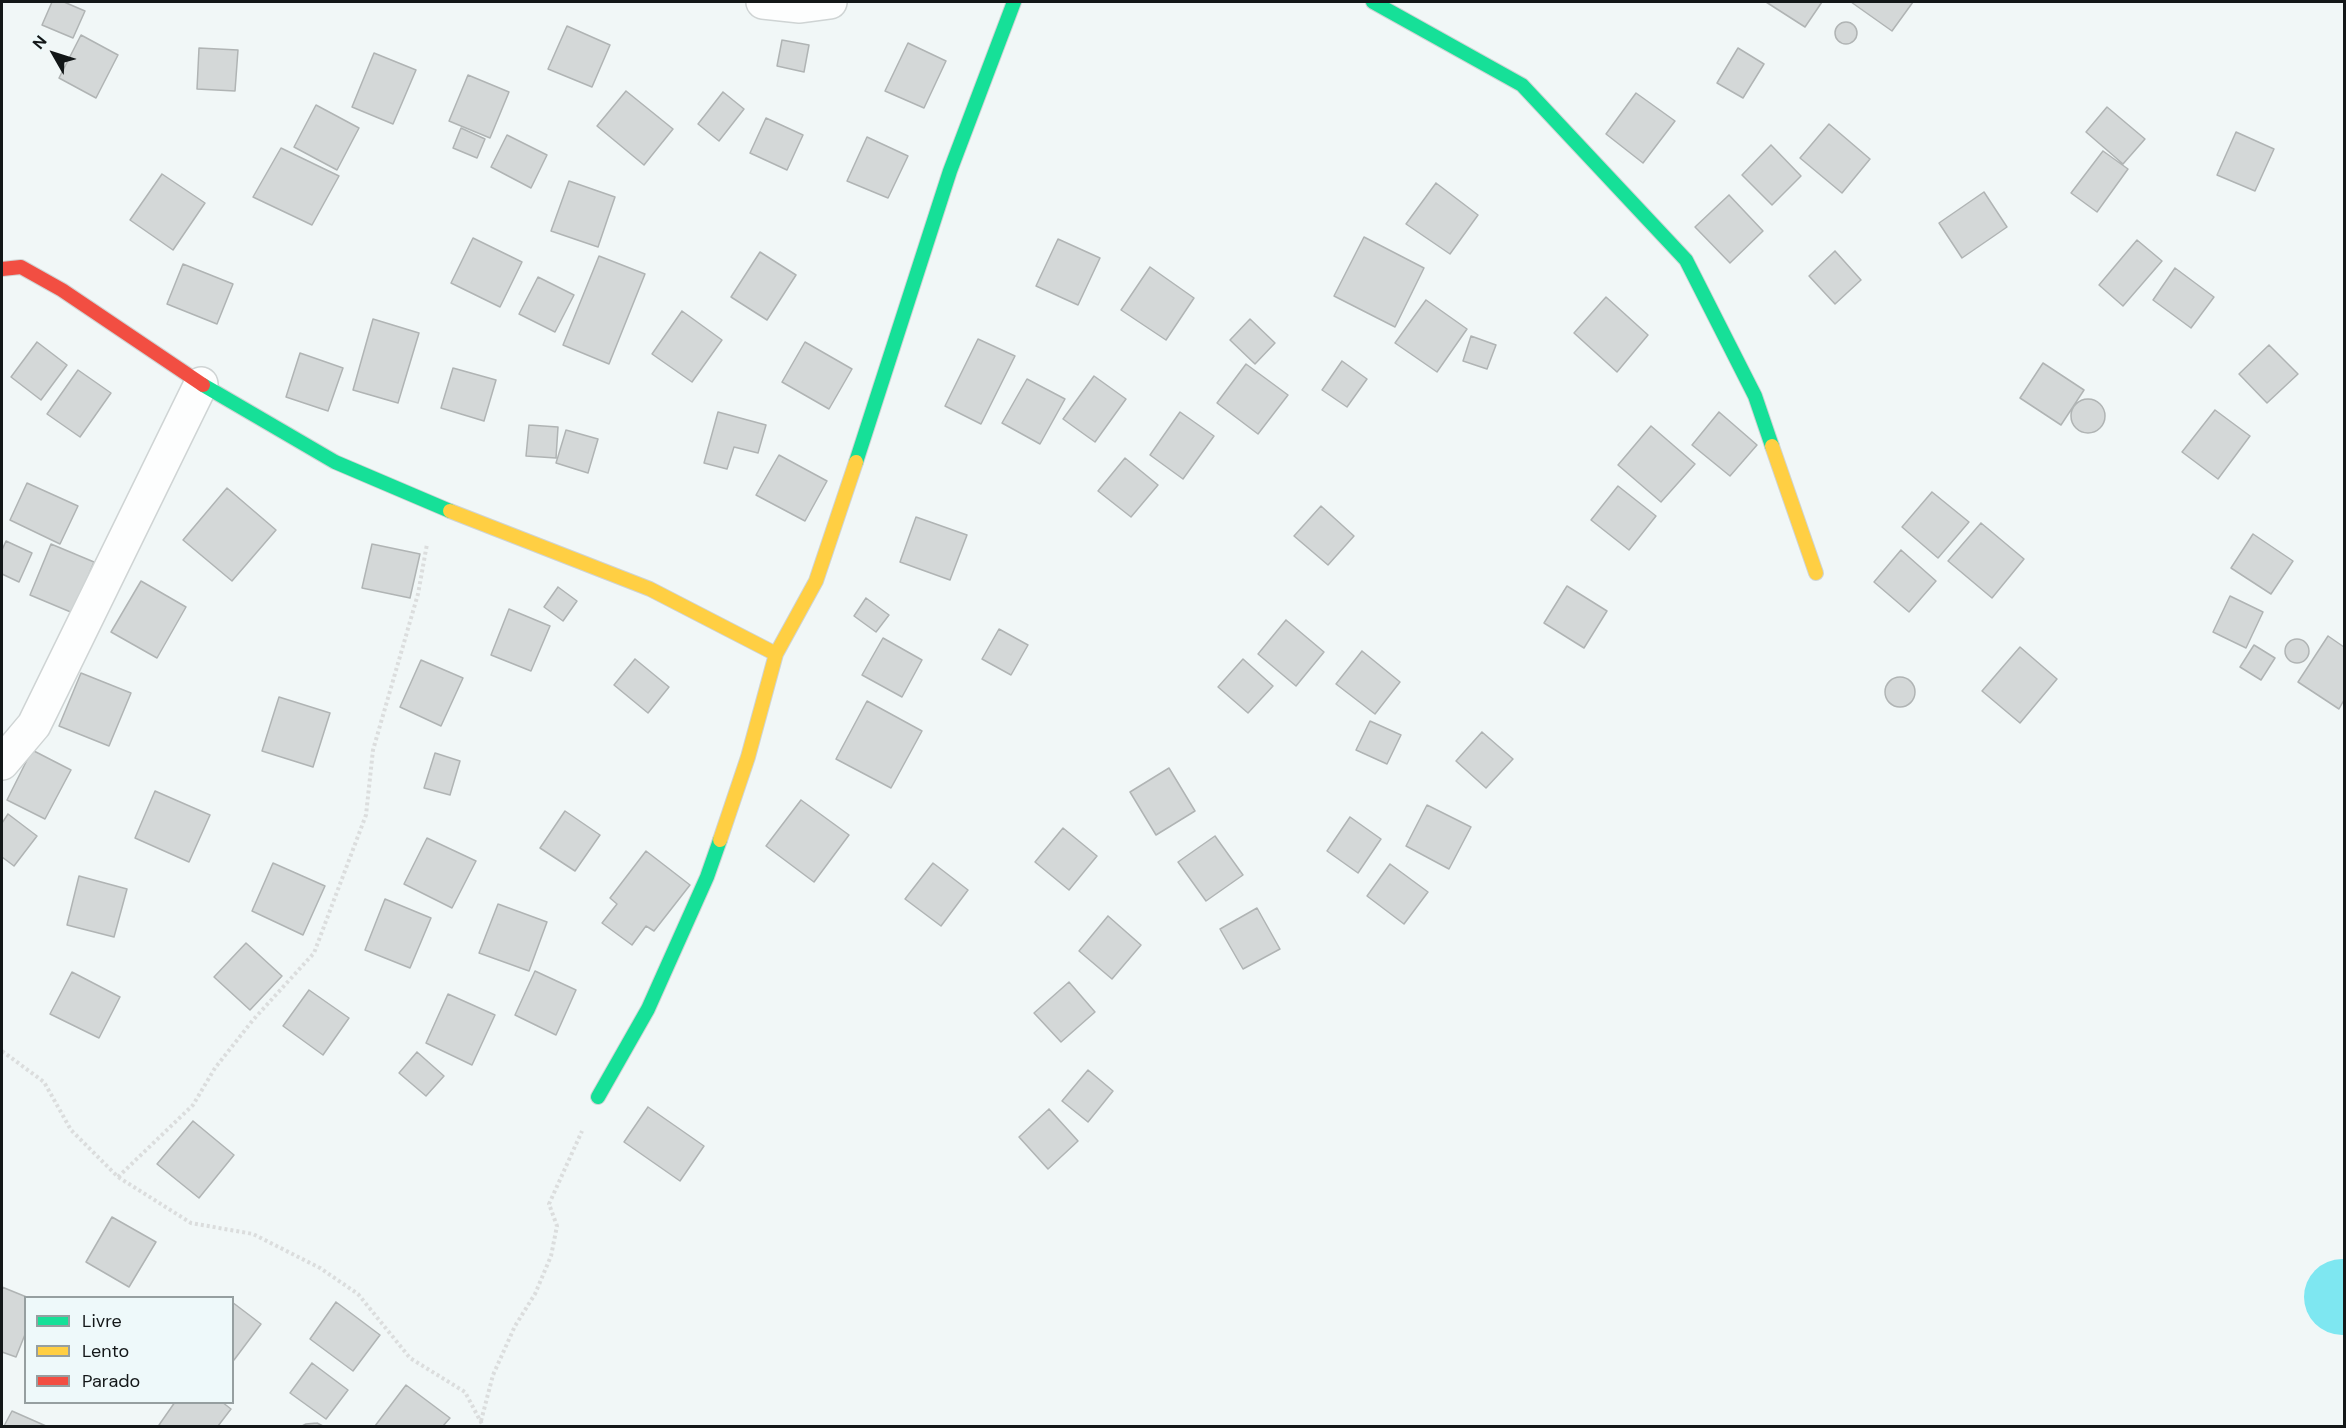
<!DOCTYPE html>
<html>
<head>
<meta charset="utf-8">
<style>
  body { margin:0 }
  #map { position:relative; width:2346px; height:1428px; overflow:hidden; background:#f1f7f7; font-family:"DM Sans",sans-serif }
  canvas { display:block }
  .frame { position:absolute; inset:0; border:3px solid #131718; pointer-events:none }
  .legend { position:absolute; left:24px; top:1296px; width:210px; height:108px; box-sizing:border-box; background:#eef9fa; border:2px solid #969fa0; margin:0; padding:8px 10px; list-style:none; font-size:18px; color:#131718 }
  .legend li { display:flex; align-items:center; gap:12px; height:30px }
  .legend b { width:30px; border:2px solid #969fa0 }
  .north { position:absolute; left:24px; top:24px; width:60px; height:60px; -webkit-text-stroke:4px #eef9fa; paint-order:stroke; rotate:309deg; font-size:16px; font-weight:700; line-height:24px; text-align:center; color:#131718 }
  .north::after { content:''; display:block; margin:auto; width:21px; height:27px; background:#131718; clip-path:polygon(50% 0,100% 100%,50% 72%,0 100%) }
</style>
</head>
<body>
<div id="map">
<canvas width="2346" height="1428"></canvas>
<div class="frame"></div>
<ul class="legend">
<li><b style="height:8px;background:#16e098"></b>Livre</li>
<li><b style="height:8px;background:#ffcf43"></b>Lento</li>
<li><b style="height:8px;background:#f24e42"></b>Parado</li>
</ul>
<div class="north">N</div>
</div>
<script>
const ctx = document.querySelector('canvas').getContext('2d');
ctx.lineJoin = 'round';
function toPath(rows) {
  const path = new Path2D();
  for (const r of rows) {
    if (r.length === 3) {
      path.moveTo(r[0] + r[2], r[1]);
      path.arc(r[0], r[1], r[2], 0, 2 * Math.PI);
      continue;
    }
    path.moveTo(r[0], r[1]);
    for (let i = 2; i < r.length; i += 2) path.lineTo(r[i], r[i + 1]);
  }
  return path;
}
function stroke(path, color, width, dash) {
  ctx.strokeStyle = color;
  ctx.lineWidth = width;
  ctx.lineCap = dash ? 'butt' : 'round';
  ctx.setLineDash(dash || []);
  ctx.stroke(path);
}
function fillPath(path, color) {
  ctx.fillStyle = color;
  ctx.fill(path, 'evenodd');
}
const river = toPath([
  [2342,1297,2344,1297]
]);
const building = toPath([
  [52,2,64,2,85,11,73,38,42,25,52,2],
  [1766,2,1822,2,1805,27,1766,2],
  [1851,2,1913,2,1892,31,1851,2],
  [1846,33,11],
  [567,26,610,45,592,87,548,69,567,26],
  [81,35,118,55,96,98,59,78,81,35],
  [782,40,809,45,804,72,777,66,782,40],
  [908,43,946,61,924,108,885,91,908,43],
  [199,48,238,50,235,91,197,89,199,48],
  [1738,48,1764,64,1743,98,1717,83,1738,48],
  [374,53,416,70,393,124,352,107,374,53],
  [468,75,509,92,490,138,449,121,468,75],
  [626,91,673,129,644,165,597,126,626,91],
  [723,92,744,109,719,141,698,124,723,92],
  [1636,93,1675,121,1643,163,1606,134,1636,93],
  [316,105,359,128,337,170,294,147,316,105],
  [2107,107,2145,139,2123,164,2086,132,2107,107],
  [766,118,803,135,787,170,750,153,766,118],
  [1829,124,1870,159,1842,193,1800,158,1829,124],
  [461,128,485,139,477,158,453,148,461,128],
  [2236,132,2274,149,2255,191,2217,175,2236,132],
  [507,135,547,155,531,188,491,167,507,135],
  [867,137,908,156,888,198,847,181,867,137],
  [1771,145,1801,176,1772,205,1742,175,1771,145],
  [281,148,339,176,312,225,253,197,281,148],
  [2103,151,2128,169,2097,212,2071,193,2103,151],
  [162,174,205,203,173,250,130,220,162,174],
  [569,181,615,197,598,247,551,231,569,181],
  [1436,183,1478,215,1450,254,1406,224,1436,183],
  [1984,192,2007,227,1962,258,1939,223,1984,192],
  [1729,195,1763,231,1730,263,1695,227,1729,195],
  [1364,237,1424,268,1395,327,1334,296,1364,237],
  [473,238,522,262,500,307,451,283,473,238],
  [1058,239,1100,258,1078,305,1036,286,1058,239],
  [2137,240,2162,261,2123,306,2099,285,2137,240],
  [1835,251,1861,280,1835,304,1809,276,1835,251],
  [760,252,796,275,767,320,731,297,760,252],
  [599,256,645,274,609,364,563,345,599,256],
  [183,264,233,284,217,324,167,304,183,264],
  [1150,267,1194,298,1166,340,1121,310,1150,267],
  [2175,268,2214,297,2191,328,2153,300,2175,268],
  [538,277,574,295,555,332,519,314,538,277],
  [1606,297,1648,335,1617,372,1574,333,1606,297],
  [1426,300,1467,329,1437,372,1395,343,1426,300],
  [682,311,722,340,692,382,652,354,682,311],
  [373,319,419,333,398,403,353,390,373,319],
  [1250,319,1275,343,1255,364,1230,340,1250,319],
  [1471,336,1496,345,1487,369,1463,361,1471,336],
  [978,339,1015,356,981,424,945,406,978,339],
  [37,342,67,365,41,400,11,377,37,342],
  [805,342,852,369,829,409,782,382,805,342],
  [2269,345,2298,374,2267,403,2239,374,2269,345],
  [300,353,343,368,328,411,286,397,300,353],
  [1342,361,1367,379,1347,407,1322,390,1342,361],
  [2043,363,2084,390,2061,425,2020,398,2043,363],
  [1246,364,1288,395,1258,434,1217,403,1246,364],
  [453,368,496,380,484,421,441,408,453,368],
  [78,370,111,393,80,437,47,414,78,370],
  [1094,376,1126,399,1095,442,1063,419,1094,376],
  [1027,379,1065,399,1040,444,1002,423,1027,379],
  [2088,416,17],
  [2215,410,2250,436,2218,479,2182,452,2215,410],
  [718,412,766,425,758,453,734,447,727,469,704,463,718,412],
  [1180,412,1214,436,1183,479,1150,455,1180,412],
  [1719,412,1757,445,1730,476,1692,445,1719,412],
  [529,425,558,427,556,458,526,456,529,425],
  [1651,426,1695,464,1661,502,1618,465,1651,426],
  [566,430,598,439,588,473,556,463,566,430],
  [779,455,827,481,805,521,756,495,779,455],
  [1125,458,1158,485,1131,517,1098,491,1125,458],
  [27,483,78,506,60,544,10,520,27,483],
  [1618,486,1656,516,1629,550,1591,520,1618,486],
  [227,488,276,530,232,581,183,540,227,488],
  [1932,492,1969,522,1938,558,1902,527,1932,492],
  [1321,506,1354,536,1328,565,1294,536,1321,506],
  [916,517,967,535,950,580,900,562,916,517],
  [1981,523,2024,559,1992,598,1948,561,1981,523],
  [2253,534,2293,561,2271,594,2231,568,2253,534],
  [6,541,32,553,19,582,2,574,2,550,6,541],
  [51,544,94,562,73,613,30,595,51,544],
  [372,544,420,554,410,598,362,588,372,544],
  [1901,550,1936,581,1909,612,1874,582,1901,550],
  [141,581,186,607,157,658,111,632,141,581],
  [1567,586,1607,611,1584,648,1544,623,1567,586],
  [558,587,577,601,563,621,544,607,558,587],
  [2230,596,2263,612,2246,648,2213,632,2230,596],
  [866,598,889,615,876,632,854,616,866,598],
  [509,609,550,626,531,671,491,655,509,609],
  [1286,620,1324,652,1296,686,1258,654,1286,620],
  [999,629,1028,645,1011,675,982,659,999,629],
  [2328,636,2344,647,2344,700,2339,709,2298,682,2328,636],
  [883,638,922,660,902,697,862,675,883,638],
  [2297,651,12],
  [2254,645,2275,658,2261,680,2240,667,2254,645],
  [2020,647,2057,679,2020,723,1982,691,2020,647],
  [1362,651,1400,682,1375,714,1336,684,1362,651],
  [635,659,669,687,648,713,614,685,635,659],
  [1243,659,1273,686,1248,713,1218,687,1243,659],
  [421,660,463,678,441,726,400,707,421,660],
  [81,673,131,693,109,746,59,726,81,673],
  [1900,692,15],
  [279,697,330,713,313,767,262,751,279,697],
  [867,701,922,731,891,788,836,759,867,701],
  [1370,721,1401,735,1387,764,1356,750,1370,721],
  [1482,732,1513,759,1486,788,1456,761,1482,732],
  [32,750,71,770,45,819,7,800,32,750],
  [435,753,460,761,450,795,424,788,435,753],
  [1169,768,1195,811,1156,835,1130,792,1169,768],
  [155,791,210,815,189,862,135,838,155,791],
  [801,800,849,835,814,882,766,846,801,800],
  [1427,805,1471,827,1449,869,1406,846,1427,805],
  [565,811,600,835,575,871,540,848,565,811],
  [8,814,37,836,14,866,2,857,2,823,8,814],
  [1350,817,1381,839,1358,873,1327,851,1350,817],
  [1063,828,1097,856,1069,890,1035,862,1063,828],
  [1215,836,1243,875,1206,901,1178,862,1215,836],
  [427,838,476,861,452,908,404,884,427,838],
  [646,851,690,885,654,931,646,926,632,945,602,923,617,904,610,898,646,851],
  [273,863,325,886,303,935,252,911,273,863],
  [933,863,968,890,941,926,905,899,933,863],
  [1390,864,1428,892,1404,924,1367,896,1390,864],
  [79,876,127,889,114,937,67,925,79,876],
  [385,899,431,918,410,968,365,950,385,899],
  [498,904,547,922,529,971,479,953,498,904],
  [1257,908,1280,949,1243,969,1220,929,1257,908],
  [1108,916,1141,945,1112,979,1079,951,1108,916],
  [246,943,282,976,250,1010,214,977,246,943],
  [535,971,576,990,556,1035,515,1015,535,971],
  [72,972,120,997,99,1038,50,1014,72,972],
  [1069,982,1095,1012,1061,1042,1034,1013,1069,982],
  [309,990,349,1018,323,1055,283,1026,309,990],
  [448,994,495,1015,472,1065,426,1043,448,994],
  [417,1052,444,1076,426,1096,399,1073,417,1052],
  [1088,1070,1113,1091,1088,1122,1062,1101,1088,1070],
  [648,1107,704,1146,680,1181,624,1142,648,1107],
  [1049,1109,1078,1141,1048,1169,1019,1137,1049,1109],
  [193,1121,234,1155,199,1198,157,1164,193,1121],
  [112,1217,156,1242,129,1287,86,1262,112,1217],
  [2,1287,29,1298,26,1298,26,1332,16,1357,2,1352,2,1287],
  [232,1302,261,1324,234,1360,232,1359,232,1302],
  [336,1302,380,1335,353,1371,310,1339,336,1302],
  [312,1363,348,1390,326,1419,290,1393,312,1363],
  [406,1385,450,1418,443,1426,375,1426,406,1385],
  [175,1402,222,1402,231,1409,218,1426,161,1426,159,1425,175,1402],
  [12,1411,46,1426,4,1426,12,1411],
  [317,1423,323,1426,302,1426,306,1424,317,1423]
]);
const path = toPath([
  [2,1051,44,1082,71,1130,118,1177,191,1223,253,1234,320,1268,358,1294,410,1358,465,1392,483,1426],
  [118,1177,193,1105,215,1068,253,1020,314,953,366,815,373,750,418,594,427,544],
  [481,1421,493,1375,515,1326,535,1294,551,1256,557,1226,549,1204,582,1131]
]);
const street = toPath([
  [763,2,800,6,830,2],
  [2,763,34,725,201,384]
]);
const fast = toPath([
  [1373,2,1522,85,1686,260,1755,396,1772,446],
  [203,385,335,462,450,511],
  [856,462,950,171,1014,2],
  [598,1097,648,1009,707,877,720,840]
]);
const slow = toPath([
  [1772,446,1816,573],
  [450,511,650,589,776,654],
  [720,840,748,757,776,654,816,581,856,462]
]);
const jam = toPath([
  [2,269,21,267,62,290,203,385]
]);
stroke(river, '#7ee7f1', 76);
fillPath(building, '#d4d8d8');
stroke(building, '#b0b4b4', 1.5);
stroke(street, '#cfd4d4', 36);
stroke(fast, '#cfd4d4', 16);
stroke(slow, '#cfd4d4', 16);
stroke(jam, '#cfd4d4', 16);
stroke(path, '#dbdddd', 4, [3, 3]);
stroke(street, '#fdfefe', 33);
stroke(fast, '#16e098', 14);
stroke(slow, '#ffcf43', 14);
stroke(jam, '#f24e42', 14);
</script>
</body>
</html>
